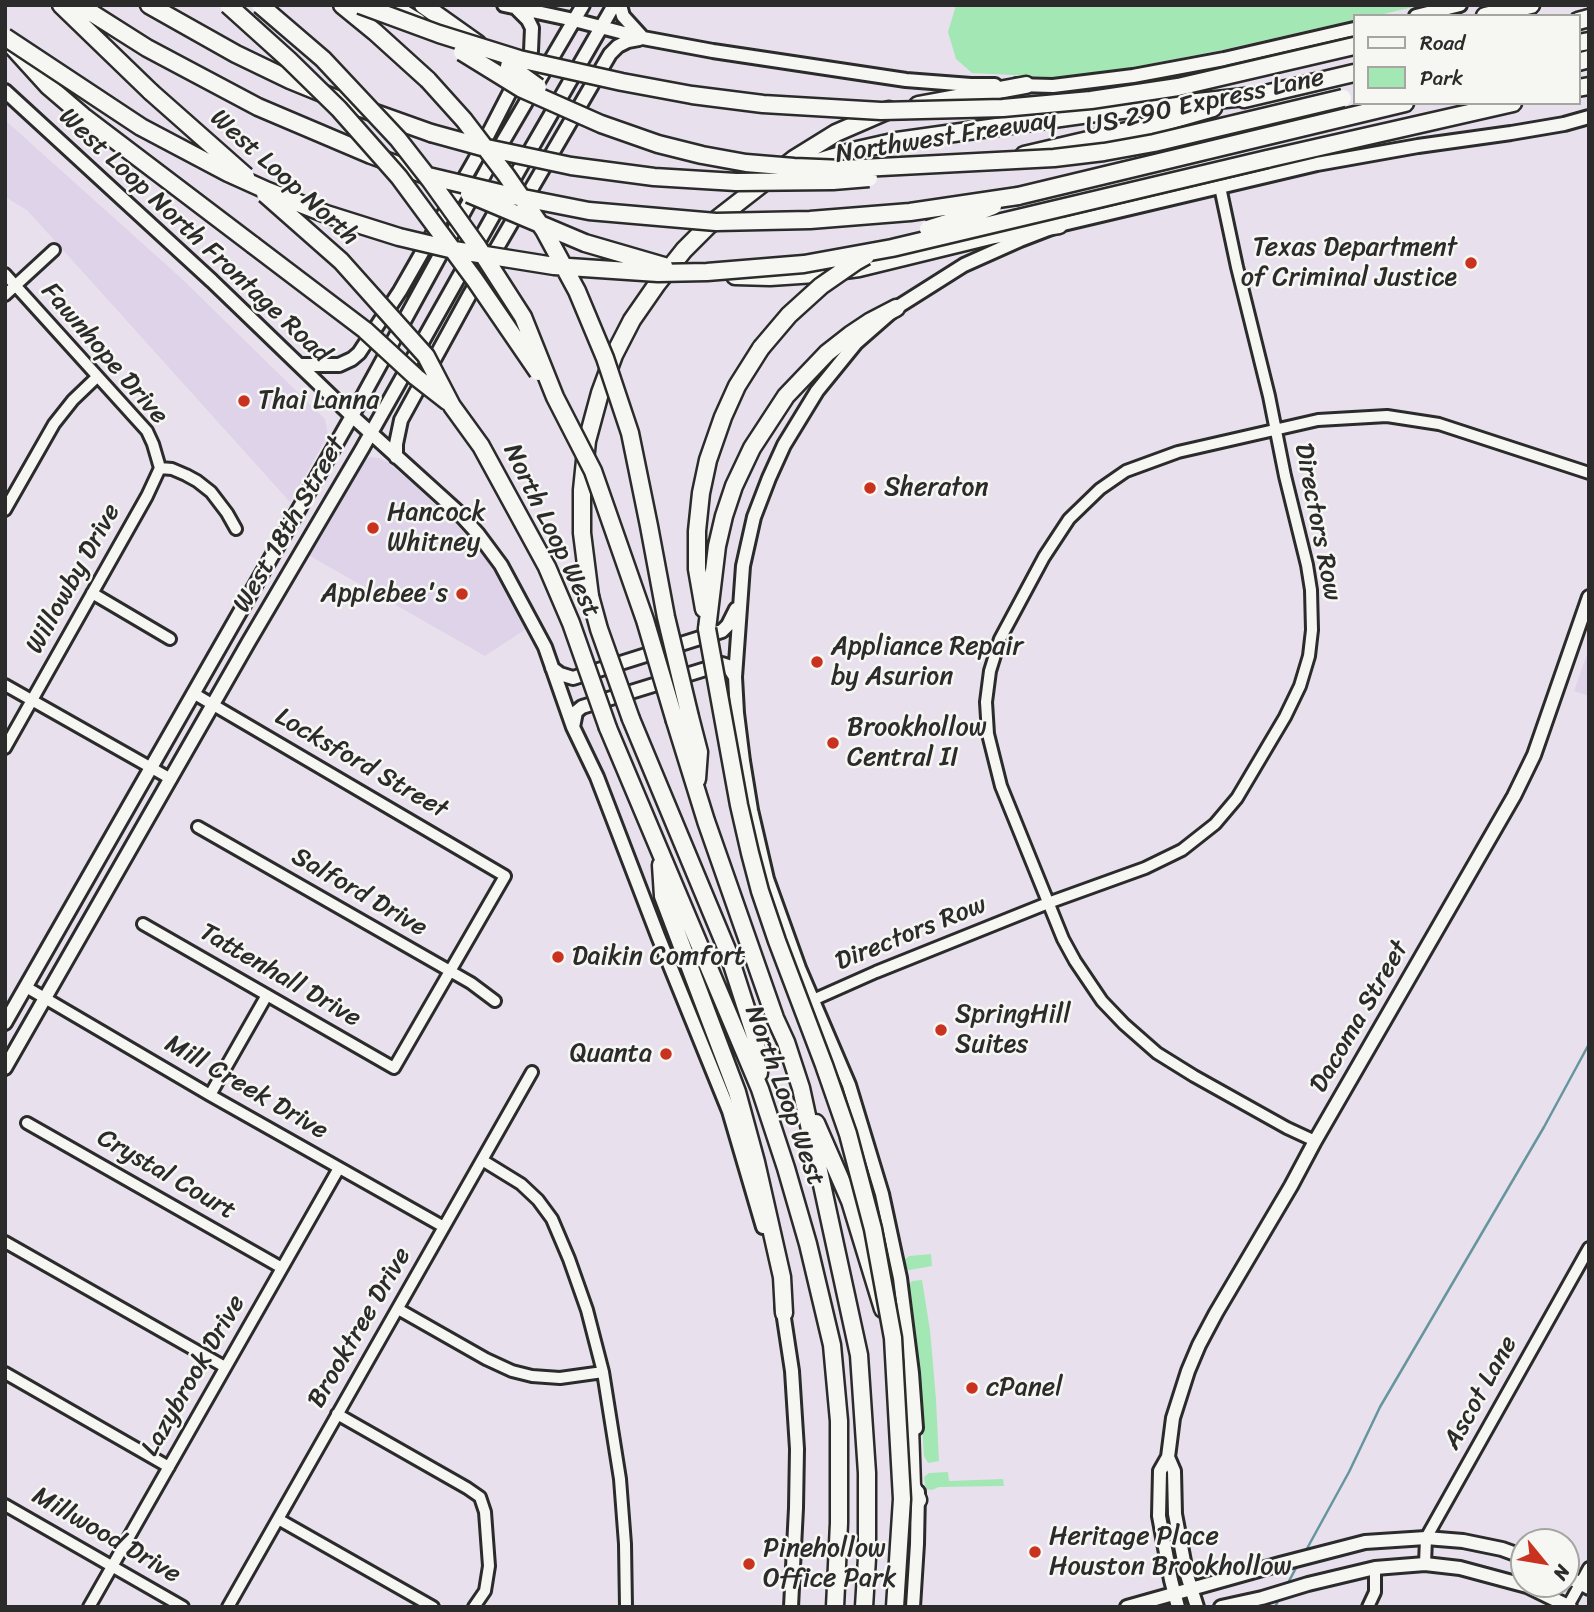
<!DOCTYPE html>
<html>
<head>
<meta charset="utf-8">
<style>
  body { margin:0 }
  #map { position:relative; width:1594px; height:1612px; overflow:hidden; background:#e8e1ed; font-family:Sriracha,sans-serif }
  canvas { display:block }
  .frame { position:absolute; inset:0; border:7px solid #2b2b2b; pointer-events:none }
  .legend { position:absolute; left:1353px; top:14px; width:228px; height:91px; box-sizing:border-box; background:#f6f6f2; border:2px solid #a5a5a2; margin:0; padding:9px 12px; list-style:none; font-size:21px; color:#2b2b2b }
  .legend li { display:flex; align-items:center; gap:14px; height:35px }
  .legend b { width:35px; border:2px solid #a5a5a2 }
  .north { position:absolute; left:1510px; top:1528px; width:70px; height:70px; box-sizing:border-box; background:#f6f6f2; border:2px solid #a5a5a2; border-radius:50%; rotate:120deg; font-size:19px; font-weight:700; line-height:28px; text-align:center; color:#2b2b2b }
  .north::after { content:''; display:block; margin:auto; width:24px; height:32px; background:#c8321e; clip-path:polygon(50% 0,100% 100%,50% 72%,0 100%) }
</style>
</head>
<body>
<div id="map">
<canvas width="1594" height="1612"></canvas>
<div class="frame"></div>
<ul class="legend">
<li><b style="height:9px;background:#f6f6f2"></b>Road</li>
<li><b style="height:19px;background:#a3e8b4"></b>Park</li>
</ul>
<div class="north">N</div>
</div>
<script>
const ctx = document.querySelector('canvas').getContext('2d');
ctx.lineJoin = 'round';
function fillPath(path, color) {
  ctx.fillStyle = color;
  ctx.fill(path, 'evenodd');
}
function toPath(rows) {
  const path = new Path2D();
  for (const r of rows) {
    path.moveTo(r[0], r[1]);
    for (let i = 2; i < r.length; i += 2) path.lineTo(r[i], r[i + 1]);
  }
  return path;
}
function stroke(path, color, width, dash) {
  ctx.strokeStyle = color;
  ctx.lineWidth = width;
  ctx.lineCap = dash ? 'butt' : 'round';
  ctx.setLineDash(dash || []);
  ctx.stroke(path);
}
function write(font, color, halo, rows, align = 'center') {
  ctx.font = font + ' Sriracha,sans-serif';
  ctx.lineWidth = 5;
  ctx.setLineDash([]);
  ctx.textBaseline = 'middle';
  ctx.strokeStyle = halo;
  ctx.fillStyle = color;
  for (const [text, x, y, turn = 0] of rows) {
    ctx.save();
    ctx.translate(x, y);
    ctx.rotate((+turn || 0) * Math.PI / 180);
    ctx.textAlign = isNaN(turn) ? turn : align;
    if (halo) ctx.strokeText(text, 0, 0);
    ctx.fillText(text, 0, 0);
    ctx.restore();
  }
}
const built = toPath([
  [5,120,181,278,325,419,328,435,290,502,27,210,5,197],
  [370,457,379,458,387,462,411,482,458,526,482,554,495,571,529,627,485,656,305,553,360,463],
  [1589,649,1589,696,1574,691]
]);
const green = toPath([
  [956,5,1422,5,1375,16,1354,16,1354,20,1222,50,1087,76,1053,77,972,73,956,59,948,32],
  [931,1254,932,1266,910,1270,905,1269,903,1265,904,1260,909,1256],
  [922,1280,930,1330,936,1399,939,1461,928,1463,924,1456,919,1383,908,1291,908,1286,912,1281],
  [948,1472,949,1481,1003,1479,1004,1486,939,1487,932,1490,926,1489,924,1477,929,1473]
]);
const stream = toPath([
  [1304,1554,1349,1472,1380,1407,1544,1127,1589,1044],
  [1287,1585,1297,1566],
  [1275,1607,1280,1597]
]);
const minor = toPath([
  [5,274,147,431,153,444,160,468],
  [5,295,54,250],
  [160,468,172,469,186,475,197,481,211,492,227,513,236,529],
  [5,510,54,424,73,400,97,377],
  [92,593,170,639],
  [5,685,171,779],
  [5,748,147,496,160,468],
  [198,827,471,983,495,1001],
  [143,924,394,1068,505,876,193,693],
  [26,987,210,1095,444,1227],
  [813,1000,876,972,1048,903,1145,868,1182,850,1215,824,1237,798,1285,717,1300,686,1309,656,1312,630,1311,590,1307,565,1285,476,1269,396,1237,267,1220,187],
  [210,1095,267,995],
  [27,1123,282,1268],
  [1315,1141,1287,1128,1194,1076,1157,1053,1124,1024,1102,1001,1075,961,1063,939,1001,786,988,734,986,702,990,671,1000,639,1044,557,1069,519,1100,489,1126,471,1178,452,1318,420,1387,416,1439,424,1589,473],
  [482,1160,521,1184,538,1200,552,1219,569,1259,587,1310,603,1372,620,1479,625,1544,626,1607],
  [5,1242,225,1367],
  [398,1309,486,1359,512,1371,532,1376,560,1378,603,1372],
  [5,1373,169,1467],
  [337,1414,467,1488,480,1497,485,1512,489,1566,485,1591,474,1607],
  [5,1505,183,1607],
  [278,1519,433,1607],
  [1425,1564,1426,1538,1589,1248],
  [1568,1606,1589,1568],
  [89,1607,339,1168],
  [228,1607,532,1072],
  [1368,1607,1375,1592,1375,1568]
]);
const major = toPath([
  [504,5,574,20,643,38,713,51,906,80,971,85,995,85],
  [620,5,623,16,643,38],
  [1416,16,1460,5],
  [1017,85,1053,86,1133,76,1224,59,1354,29],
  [5,91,212,281,352,416,458,512,478,534,501,565,545,647,573,727,597,777,658,936,729,1111,763,1227],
  [300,365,339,365,352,359,359,353,400,291,476,158,531,51,532,28,528,20,517,9],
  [396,457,396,444,401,420,470,294,610,54,618,46,628,41,639,39],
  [552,668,560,674,573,678,722,631,728,625,736,609],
  [573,727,576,712,582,707,722,664,728,666,735,677],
  [5,1023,352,416,495,155,583,5],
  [5,1068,248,643,362,449,520,168,614,5],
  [782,1305,792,1371,797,1449,796,1508,791,1607],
  [916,1428,912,1373,900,1278,882,1194,849,1085,799,968,767,879,751,810,743,761,737,713,735,677,743,566,754,517,769,478,784,445,817,391,856,343,896,308,964,265,1020,240,1059,225,1317,164,1418,146,1511,133,1564,124,1589,117],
  [1168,1457,1174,1471,1175,1514,1186,1572,1197,1607],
  [1566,1576,1589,1588],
  [913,1607,917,1544,918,1492],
  [1127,1607,1280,1564,1365,1542,1426,1538,1463,1541,1502,1549,1524,1557],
  [1178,1607,1171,1580,1159,1516,1160,1471,1168,1457,1173,1418,1188,1371,1199,1345,1216,1313,1291,1186,1315,1141,1514,796,1534,755,1589,597],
  [1221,1607,1262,1598,1308,1584,1375,1568,1425,1564,1460,1568,1527,1586,1570,1607]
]);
const highway = toPath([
  [61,5,151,92],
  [79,5,147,48,258,107,371,155,428,176],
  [149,5,236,54,290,80,344,102,431,133],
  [342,5,375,32,428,80],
  [390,5,418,22],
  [423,5,478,44],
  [1485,16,1531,5],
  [1578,21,1589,18],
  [9,43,48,86,83,116,253,245],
  [1578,43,1589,41],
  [1578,62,1589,59],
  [1578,88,1589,86],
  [1244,99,1354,73],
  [918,105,1026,85],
  [1024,155,1161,123,1213,108],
  [1267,159,1513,103],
  [806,168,818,162,857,150,897,141,1103,112,1254,96],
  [1018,196,1405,103],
  [735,276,770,277,815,274,859,268,994,235,1059,225],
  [590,596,582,533,582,490,587,441,600,393,614,355,632,320,657,284,684,250,708,226,794,159,836,133,889,110],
  [704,609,697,569,697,531,701,493,708,460,723,417,737,386,761,348],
  [707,629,717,546,724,516,734,486,752,448,786,396,827,353,850,335,871,321,896,308],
  [690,717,699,752,697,779],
  [631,719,728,952,756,1039,759,1073],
  [675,721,706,821,775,1018,786,1042,801,1088,859,1355,867,1473,867,1558,864,1607],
  [608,728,760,1089,786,1168,808,1244,832,1345,839,1421,839,1523,835,1607],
  [661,865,663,896,737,1092,756,1162,782,1277,784,1313],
  [816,1123,850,1201,883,1309],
  [900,1371,910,1427,912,1486,918,1500]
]);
const highwayBridge = toPath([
  [228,5,289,60,339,109,399,177,475,280,538,372],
  [260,5,323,59,398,139,430,180,478,247,523,317,555,397,593,471,645,620,675,721],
  [360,5,439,34,519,59,622,82,692,95,763,104,881,111,1003,108,1091,100,1178,87,1354,46],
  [5,37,141,127,228,173,268,191,326,214,399,237,454,250,554,266,658,273,707,272,804,264,892,248,1267,159],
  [462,52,522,89,601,124,658,144,702,155,746,163,794,167,843,169,1054,158,1104,152,1154,143,1343,98],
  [509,66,538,87],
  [428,80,464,120,506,175,544,230,577,291,605,358,630,433,649,526,666,617,690,717],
  [151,92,246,176],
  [431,133,482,147,571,166,654,177,736,182,833,181,869,178],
  [428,176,508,195,589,211,716,222,810,220,910,212,1018,196],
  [265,194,341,261,426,356,452,406,481,446,547,567,571,623,608,728],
  [469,194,585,243,664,266],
  [928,229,963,218,993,206],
  [253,245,365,330,416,377,448,402],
  [761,348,789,315,821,286,857,261,866,256],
  [590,596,599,629,631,719],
  [707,629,739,805,750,853,760,891,777,941,824,1065,848,1134,873,1229,893,1338,902,1499,895,1607]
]);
const markers = [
  [1471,263,7,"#c8321e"],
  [244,401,7,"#c8321e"],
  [870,488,7,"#c8321e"],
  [373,528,7,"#c8321e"],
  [462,594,7,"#c8321e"],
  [817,662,7,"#c8321e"],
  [833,743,7,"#c8321e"],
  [558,957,7,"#c8321e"],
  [941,1030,7,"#c8321e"],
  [666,1054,7,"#c8321e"],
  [972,1388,7,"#c8321e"],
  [1035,1552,7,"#c8321e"],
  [749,1564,7,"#c8321e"]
];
const streetNames = [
  ["US 290 Express Lane",1205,103,-12],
  ["Northwest Freeway",946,138,-9],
  ["West Loop North",284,178,42],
  ["West Loop North Frontage Road",194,236,43],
  ["Fawnhope Drive",104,354,49],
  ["Directors Row",1317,522,79],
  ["West 18th Street",290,525,-60],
  ["North Loop West",551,531,64],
  ["Willowby Drive",74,579,-61],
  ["Locksford Street",361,764,30],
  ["Salford Drive",359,893,30],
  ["Directors Row",911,934,-22],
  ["Tattenhall Drive",280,976,30],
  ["Dacoma Street",1360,1017,-60],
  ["Mill Creek Drive",246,1088,30],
  ["North Loop West",784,1096,70],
  ["Crystal Court",166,1175,30],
  ["Brooktree Drive",360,1328,-60],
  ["Lazybrook Drive",194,1376,-60],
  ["Ascot Lane",1481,1393,-61],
  ["Millwood Drive",106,1536,30]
];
const poiNames = [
  ["Texas Department",1457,248,"right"],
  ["of Criminal Justice",1457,278,"right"],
  ["Thai Lanna",258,401],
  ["Sheraton",884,488],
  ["Hancock",387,513],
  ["Whitney",387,543],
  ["Applebee's",448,594,"right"],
  ["Appliance Repair",831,647],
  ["by Asurion",831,677],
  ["Brookhollow",847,728],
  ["Central II",847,758],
  ["Daikin Comfort",572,957],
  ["SpringHill",955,1015],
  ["Suites",955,1045],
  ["Quanta",652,1054,"right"],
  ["cPanel",986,1388],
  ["Heritage Place",1049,1537],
  ["Houston Brookhollow",1049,1567],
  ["Pinehollow",763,1549],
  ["Office Park",763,1579]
];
fillPath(built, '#ded3e9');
fillPath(green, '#a3e8b4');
stroke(stream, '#66959f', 2.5);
stroke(minor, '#2b2b2b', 16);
stroke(major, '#2b2b2b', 18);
stroke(highway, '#2b2b2b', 21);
stroke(minor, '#f6f6f2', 10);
stroke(major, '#f6f6f2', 12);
stroke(highway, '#f6f6f2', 16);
stroke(highwayBridge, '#2b2b2b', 21, []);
stroke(highwayBridge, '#f6f6f2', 16);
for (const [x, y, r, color] of markers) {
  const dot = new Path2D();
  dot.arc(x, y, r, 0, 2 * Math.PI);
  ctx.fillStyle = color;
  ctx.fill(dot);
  stroke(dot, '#f6f6f2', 2.5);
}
write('26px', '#2b2b2b', '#f6f6f2', streetNames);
write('26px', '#2b2b2b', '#f6f6f2', poiNames, 'left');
</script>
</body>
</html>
